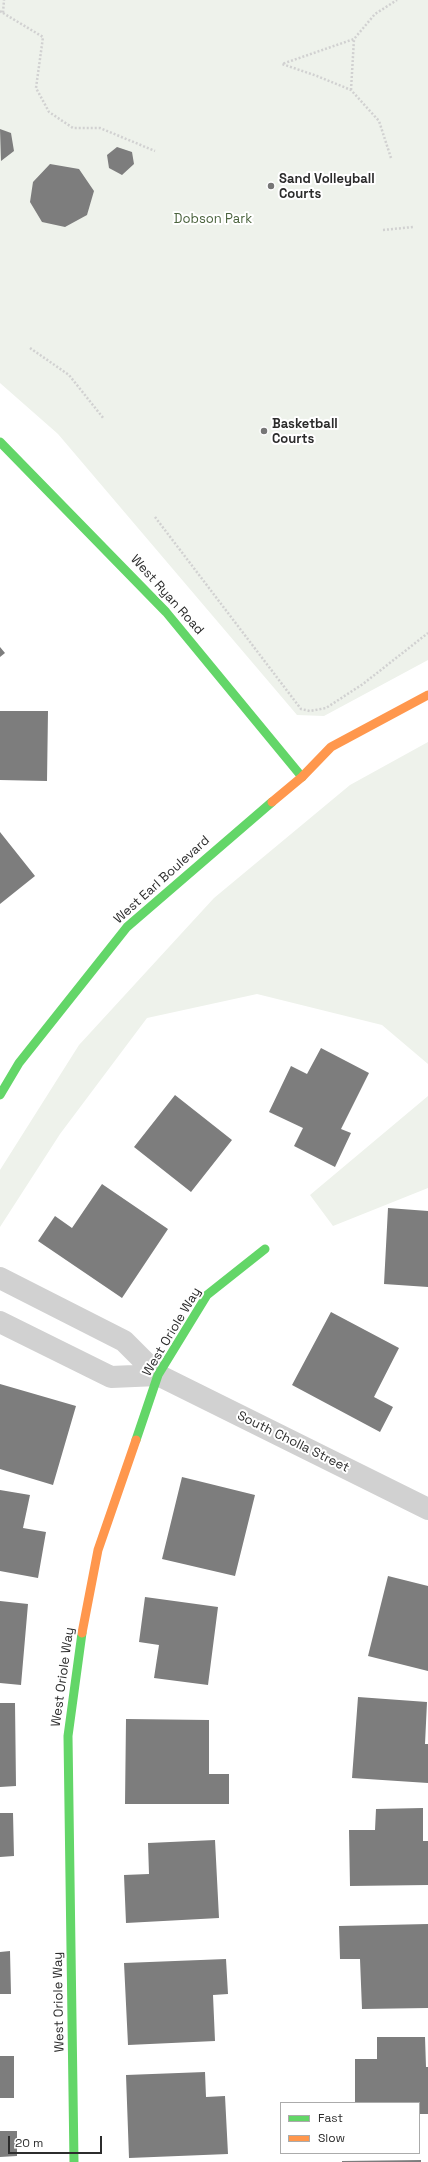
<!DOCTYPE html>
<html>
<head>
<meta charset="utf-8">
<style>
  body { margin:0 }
  #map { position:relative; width:428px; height:2162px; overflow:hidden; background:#fff; font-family:"Space Grotesk",sans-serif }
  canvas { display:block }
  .legend { position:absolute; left:280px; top:2102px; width:140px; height:52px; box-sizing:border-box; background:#fff; border:1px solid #ababab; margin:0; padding:5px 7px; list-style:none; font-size:12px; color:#2c2c2c }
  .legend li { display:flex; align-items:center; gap:8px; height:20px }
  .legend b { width:20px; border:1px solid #ababab }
  .scale { position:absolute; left:8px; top:2136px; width:94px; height:18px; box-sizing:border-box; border:2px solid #2c2c2c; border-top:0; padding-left:5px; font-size:12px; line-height:14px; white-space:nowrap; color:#2c2c2c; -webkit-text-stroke:3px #fff; paint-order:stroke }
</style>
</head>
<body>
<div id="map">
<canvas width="428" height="2162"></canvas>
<ul class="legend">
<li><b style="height:5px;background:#63d668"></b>Fast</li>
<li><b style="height:5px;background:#ff974d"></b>Slow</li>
</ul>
<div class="scale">20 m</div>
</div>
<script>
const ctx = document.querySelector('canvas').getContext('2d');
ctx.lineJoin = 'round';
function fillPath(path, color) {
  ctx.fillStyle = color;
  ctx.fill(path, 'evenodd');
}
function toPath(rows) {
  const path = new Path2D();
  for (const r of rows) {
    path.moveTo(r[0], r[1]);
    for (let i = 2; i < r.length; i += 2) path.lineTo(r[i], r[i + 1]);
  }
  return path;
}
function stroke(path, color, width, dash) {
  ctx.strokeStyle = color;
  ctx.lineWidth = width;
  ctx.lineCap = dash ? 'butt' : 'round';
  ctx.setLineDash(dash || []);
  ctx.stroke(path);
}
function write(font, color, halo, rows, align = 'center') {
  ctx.font = font + ' "Space Grotesk",sans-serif';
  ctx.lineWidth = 4;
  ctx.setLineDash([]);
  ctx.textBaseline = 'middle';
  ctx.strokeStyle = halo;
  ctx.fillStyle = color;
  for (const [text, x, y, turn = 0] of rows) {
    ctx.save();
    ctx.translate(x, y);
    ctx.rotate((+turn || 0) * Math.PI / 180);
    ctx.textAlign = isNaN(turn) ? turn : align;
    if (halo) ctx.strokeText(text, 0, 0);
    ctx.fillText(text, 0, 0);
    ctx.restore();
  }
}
const green = toPath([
  [0,0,428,0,428,660,324,716,297,715,58,434,0,383],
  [428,742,428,1064,382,1025,257,994,147,1018,60,1134,0,1227,0,1170,79,1045,214,898,350,785],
  [428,1096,428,1188,333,1226,310,1195]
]);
const building = toPath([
  [0,129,11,133,14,151,1,161],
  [117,147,132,152,134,164,122,175,109,168,107,155],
  [50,164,79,169,94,191,87,215,65,227,42,222,30,202,33,182],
  [0,647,5,653,0,657],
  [0,711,48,711,47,781,0,780],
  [0,832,35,876,0,904],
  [321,1048,369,1073,341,1129,351,1133,335,1167,294,1146,303,1128,269,1112,291,1066,307,1074],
  [175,1095,232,1140,191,1192,134,1147],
  [102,1184,168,1229,122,1298,38,1241,55,1216,72,1228],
  [388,1208,428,1211,428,1287,384,1284],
  [331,1312,399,1348,374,1397,393,1407,380,1432,292,1385],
  [0,1384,76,1406,53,1485,0,1469],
  [182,1477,255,1495,235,1576,162,1559],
  [0,1490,30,1495,23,1528,46,1532,38,1578,0,1571],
  [388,1576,428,1586,428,1671,368,1656],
  [145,1597,218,1607,208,1685,154,1678,159,1645,139,1642],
  [0,1601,28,1604,21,1685,0,1683],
  [358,1697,427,1702,425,1744,428,1744,428,1783,352,1778],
  [0,1703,15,1703,16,1786,0,1787],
  [126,1719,209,1720,209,1774,229,1774,229,1804,125,1804],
  [423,1808,423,1841,428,1841,428,1885,350,1886,349,1830,375,1830,376,1809],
  [0,1813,13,1813,14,1856,0,1857],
  [215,1840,219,1918,126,1923,124,1875,149,1874,148,1843],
  [428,1924,428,2008,362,2009,360,1959,340,1959,339,1926],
  [10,1951,11,1994,0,1994,0,1952],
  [226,1959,228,1994,213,1995,215,2041,128,2045,124,1963],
  [377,2037,425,2037,426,2067,428,2067,428,2114,419,2114,419,2103,355,2103,355,2059,377,2059],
  [0,2056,14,2056,14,2098,0,2098],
  [205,2072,206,2097,225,2096,228,2154,129,2158,126,2075],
  [0,2131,17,2131,17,2156,0,2157],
  [421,2160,421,2162,342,2162,342,2161]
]);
const path = toPath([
  [0,11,3,13,4,0],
  [3,13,43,37,36,88,49,112,73,128,100,128,155,151],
  [351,90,354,39],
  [391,158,379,121,351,90,317,76,282,64,354,39,375,14,397,0],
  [383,230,413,227],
  [30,348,69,375,104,419],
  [155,517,301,709,310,711,326,708,363,684,428,633]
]);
const street = toPath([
  [0,1278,124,1341,158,1375,428,1509],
  [0,1322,111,1377,158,1375]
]);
const fast = toPath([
  [0,442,166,612,302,777],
  [0,1095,19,1063,127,927,272,802],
  [136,1440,158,1375,207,1295,265,1249],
  [74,2162,68,1736,82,1633]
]);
const slow = toPath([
  [272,802,302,777,331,747,428,695],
  [82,1633,98,1550,136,1440]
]);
const markers = [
  [271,186,4,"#767676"],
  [264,431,4,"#767676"]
];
const poiNames = [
  ["Sand Volleyball",279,179],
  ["Courts",279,194],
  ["Basketball",272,424],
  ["Courts",272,439]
];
const parkNames = [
  ["Dobson Park",213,219]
];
const streetNames = [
  ["West Ryan Road",167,595,48],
  ["West Earl Boulevard",162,880,-42],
  ["West Oriole Way",172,1332,-59],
  ["South Cholla Street",293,1442,26],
  ["West Oriole Way",63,1677,-82],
  ["West Oriole Way",59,2002,-91]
];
fillPath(green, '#eef2eb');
fillPath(building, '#7d7d7d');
stroke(path, '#d1d1d1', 2.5, [2, 2]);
stroke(street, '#d1d1d1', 22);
stroke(fast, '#63d668', 9);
stroke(slow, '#ff974d', 9);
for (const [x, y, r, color] of markers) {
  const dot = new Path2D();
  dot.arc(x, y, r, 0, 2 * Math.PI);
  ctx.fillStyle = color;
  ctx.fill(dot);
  stroke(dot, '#fff', 1.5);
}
write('bold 13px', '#2c2c2c', '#fff', poiNames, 'left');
write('13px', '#4a633d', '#fff', parkNames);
write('13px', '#2c2c2c', '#fff', streetNames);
</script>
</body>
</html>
